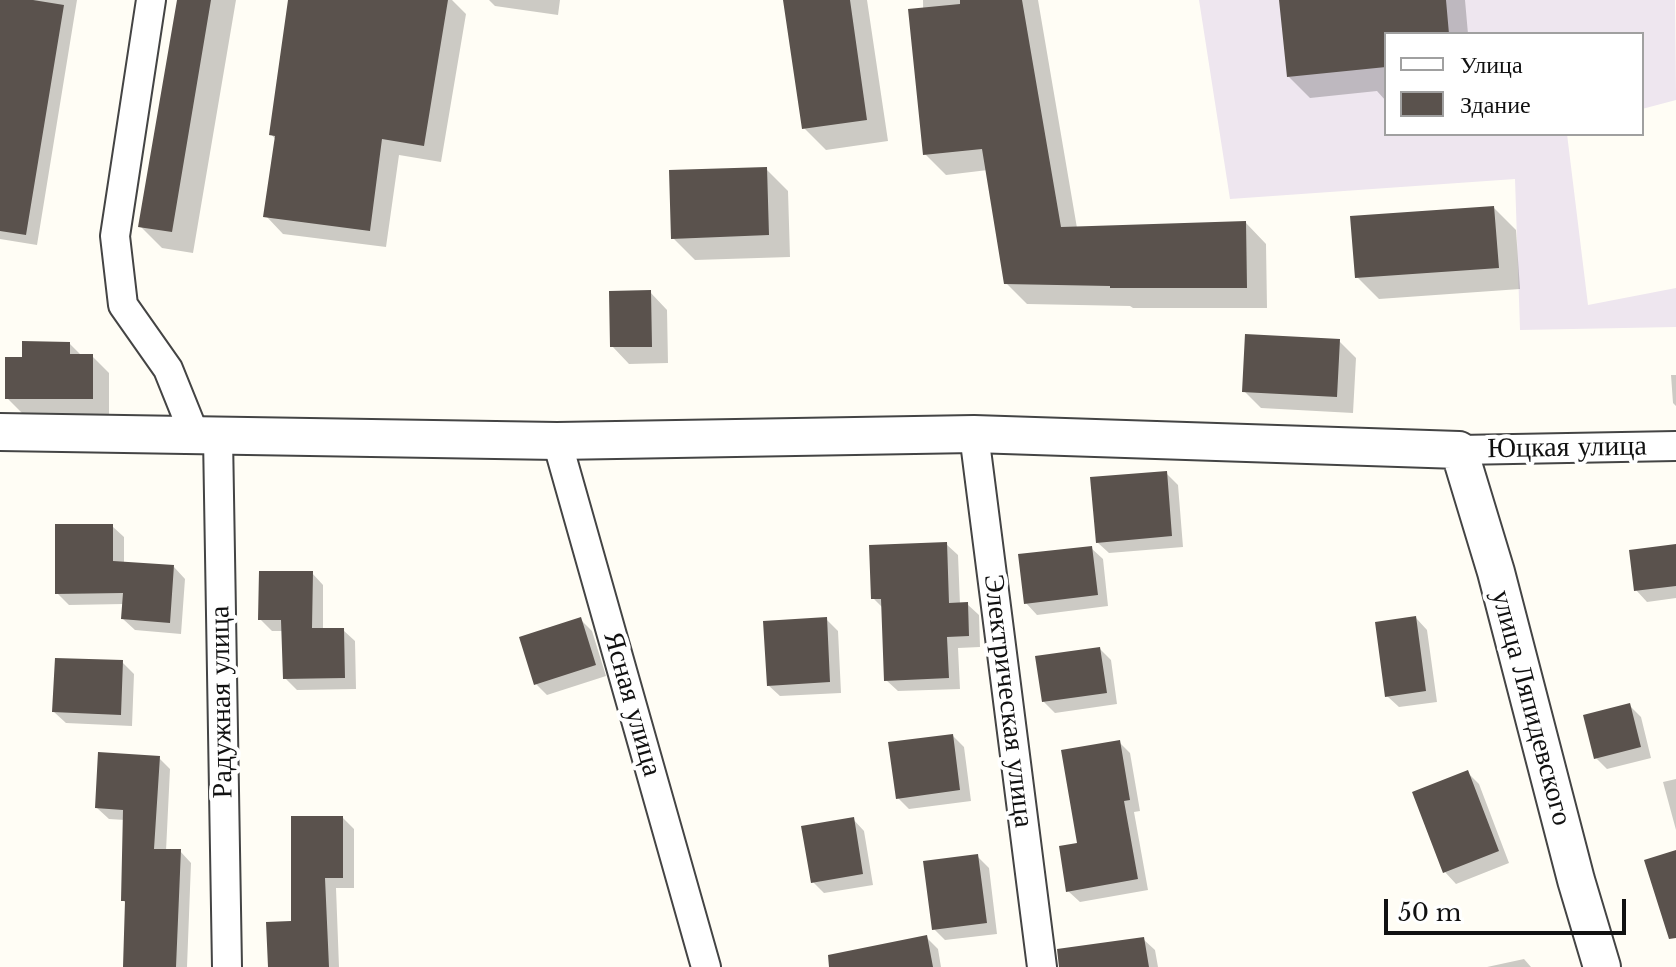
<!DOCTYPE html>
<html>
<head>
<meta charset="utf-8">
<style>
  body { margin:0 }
  #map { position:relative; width:1676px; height:967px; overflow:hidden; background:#fffdf5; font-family:"Libre Baskerville",serif }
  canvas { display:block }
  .legend { position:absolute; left:1384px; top:32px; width:260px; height:104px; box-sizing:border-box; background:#fff; border:2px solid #a0a0a0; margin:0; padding:10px 14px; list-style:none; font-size:24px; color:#111 }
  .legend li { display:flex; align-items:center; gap:16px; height:40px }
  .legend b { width:40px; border:2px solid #a0a0a0 }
  .scale { position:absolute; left:1384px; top:899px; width:242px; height:36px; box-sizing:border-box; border:4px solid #111; border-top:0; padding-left:10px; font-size:24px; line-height:28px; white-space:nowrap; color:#111; -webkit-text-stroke:6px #fff; paint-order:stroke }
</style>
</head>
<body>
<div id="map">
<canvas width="1676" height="967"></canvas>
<ul class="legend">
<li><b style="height:10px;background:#fff"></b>Улица</li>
<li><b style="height:22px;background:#5a524d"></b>Здание</li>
</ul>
<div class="scale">50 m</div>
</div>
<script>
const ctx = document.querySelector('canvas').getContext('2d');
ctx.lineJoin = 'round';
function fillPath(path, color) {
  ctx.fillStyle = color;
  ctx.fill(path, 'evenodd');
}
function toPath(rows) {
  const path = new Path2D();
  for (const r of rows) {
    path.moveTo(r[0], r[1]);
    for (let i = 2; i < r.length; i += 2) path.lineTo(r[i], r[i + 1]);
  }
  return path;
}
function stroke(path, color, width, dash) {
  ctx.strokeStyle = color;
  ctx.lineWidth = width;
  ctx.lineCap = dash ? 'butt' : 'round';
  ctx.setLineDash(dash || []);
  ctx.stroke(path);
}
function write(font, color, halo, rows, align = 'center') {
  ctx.font = font + ' "Libre Baskerville",serif';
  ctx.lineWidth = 8;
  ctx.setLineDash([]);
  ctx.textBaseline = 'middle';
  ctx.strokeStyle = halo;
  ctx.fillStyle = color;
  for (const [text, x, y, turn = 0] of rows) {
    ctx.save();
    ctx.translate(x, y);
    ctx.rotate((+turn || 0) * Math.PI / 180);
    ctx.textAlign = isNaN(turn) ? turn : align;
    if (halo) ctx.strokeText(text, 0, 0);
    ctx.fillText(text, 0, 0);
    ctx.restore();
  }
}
const industrial = toPath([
  [1199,0,1675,0,1676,100,1642,109,1642,34,1386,34,1386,134,1567,134,1588,305,1676,288,1676,327,1520,330,1515,179,1230,199]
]);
const shadow = toPath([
  [0,0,77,0,37,245,0,239],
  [179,0,236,0,193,253,162,248,140,226],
  [290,0,452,0,466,14,441,162,399,155,386,247,283,234,266,216,276,140,271,134],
  [489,0,560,0,558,15,495,6],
  [785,0,867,0,888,141,826,150,804,128],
  [923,0,1038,0,1077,228,1246,223,1266,244,1267,308,1133,308,1130,306,1027,304,1006,283,988,170,946,175,925,154],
  [1281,0,1465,0,1468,34,1386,34,1386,101,1377,91,1310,98,1288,76],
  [766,169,788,191,790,257,695,260,673,238],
  [1494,208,1516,230,1520,289,1379,299,1357,277],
  [650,292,667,310,668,363,629,364,612,346],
  [1339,341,1356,358,1353,413,1261,408,1244,391],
  [70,344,82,356,92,356,109,373,109,416,24,415,7,398,24,359],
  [1671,375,1676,375,1676,406,1673,403],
  [1166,473,1178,485,1183,547,1109,553,1097,542],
  [112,526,124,537,124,563,174,567,185,579,181,634,135,630,123,619,124,604,69,605,57,593],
  [946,544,958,555,960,604,967,604,979,615,980,647,958,648,960,689,898,691,886,680,884,609,873,598],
  [1676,546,1676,598,1647,602,1636,590],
  [1091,548,1103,559,1108,606,1037,615,1026,603],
  [312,573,323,585,323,630,343,630,355,641,356,689,297,690,285,678,284,631,272,631,260,619],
  [1416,618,1427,630,1437,702,1399,707,1387,696],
  [580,619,592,631,606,676,547,695,536,684],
  [826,619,838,631,841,693,780,696,768,685],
  [1100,649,1111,660,1117,704,1055,713,1043,701],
  [122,662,134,674,132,726,66,723,54,712],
  [1629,705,1641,717,1651,758,1607,769,1596,758],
  [953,736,964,747,971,801,909,809,898,798],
  [1119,742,1130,753,1140,811,1134,812,1148,890,1080,902,1068,891,1079,845],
  [159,758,170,769,166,851,180,851,191,863,187,967,125,967,127,905,123,900,125,820,109,819,97,808],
  [1467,772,1479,784,1509,863,1456,884,1445,872],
  [1676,779,1676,830,1663,782],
  [343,818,354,829,354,888,336,888,339,967,270,967],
  [853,819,864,831,873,885,824,893,813,882],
  [977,856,989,868,997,934,945,940,934,929],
  [926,937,938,949,941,967,874,967],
  [1143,939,1155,950,1158,967,1084,967],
  [1524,959,1531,967,1487,967]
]);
const building = toPath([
  [0,0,33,0,64,5,26,235,0,231],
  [177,0,211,0,172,232,138,227],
  [288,0,448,0,424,146,382,139,370,231,263,217,275,136,269,135],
  [783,0,850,0,867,120,802,129],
  [960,0,1022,0,1061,227,1246,221,1247,288,1110,288,1110,286,1004,284,982,149,923,155,908,9,960,4],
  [1279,0,1446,0,1449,34,1386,34,1386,67,1287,77],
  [767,167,769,235,671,239,669,170],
  [1494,206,1499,268,1355,278,1350,216],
  [651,290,652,347,610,347,609,291],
  [1245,334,1340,339,1337,397,1242,392],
  [22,341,70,342,70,354,93,354,93,399,5,399,5,357,22,357],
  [1167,471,1172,536,1096,543,1090,477],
  [55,524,113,524,113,561,174,565,170,623,121,619,123,593,55,594],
  [947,542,949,603,968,602,969,636,947,637,949,678,884,681,881,599,871,599,869,545],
  [1676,544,1676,586,1634,591,1629,550],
  [1092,546,1098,595,1024,604,1018,554],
  [259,571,313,571,312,628,344,628,345,678,283,679,281,620,258,620],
  [1416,616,1426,691,1385,697,1375,622],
  [581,617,596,665,534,685,519,637],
  [827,617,830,682,767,686,763,621],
  [1100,647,1107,693,1042,702,1035,656],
  [55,658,123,660,121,715,52,712],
  [1630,703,1641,747,1594,759,1583,715],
  [953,734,960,790,896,799,888,742],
  [1120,740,1130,800,1124,801,1138,879,1066,892,1059,846,1077,843,1061,750],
  [98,752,160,756,154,849,181,849,176,967,123,967,125,901,121,901,123,810,95,808],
  [1468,770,1499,851,1443,873,1412,792],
  [291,816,343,816,343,878,325,878,329,967,268,967,266,922,291,921],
  [854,817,863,874,811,883,801,826],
  [1676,850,1676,938,1669,939,1644,860],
  [978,854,987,923,932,930,923,861],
  [927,935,933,967,829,967,828,955],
  [1144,937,1149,967,1059,967,1057,949]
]);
const minor = toPath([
  [151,0,115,236,123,305,168,369,195,436],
  [974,434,1042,967],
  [218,437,227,967],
  [557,441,706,967],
  [1459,450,1676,446]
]);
const tertiary = toPath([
  [0,432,557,441,974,434,1459,450,1496,572,1576,880,1602,967]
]);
const streetNames = [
  ["Юцкая улица",1567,448,-1],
  ["Электрическая улица",1008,701,83],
  ["Радужная улица",222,702,-91],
  ["Ясная улица",632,704,74],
  ["улица Ляпидевского",1531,708,75]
];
fillPath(industrial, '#eee6ef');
fillPath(shadow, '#0003');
fillPath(building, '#5a524d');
stroke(minor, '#444', 32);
stroke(tertiary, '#444', 40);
stroke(minor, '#fff', 28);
stroke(tertiary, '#fff', 36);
write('28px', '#111', '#fff', streetNames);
</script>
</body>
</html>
